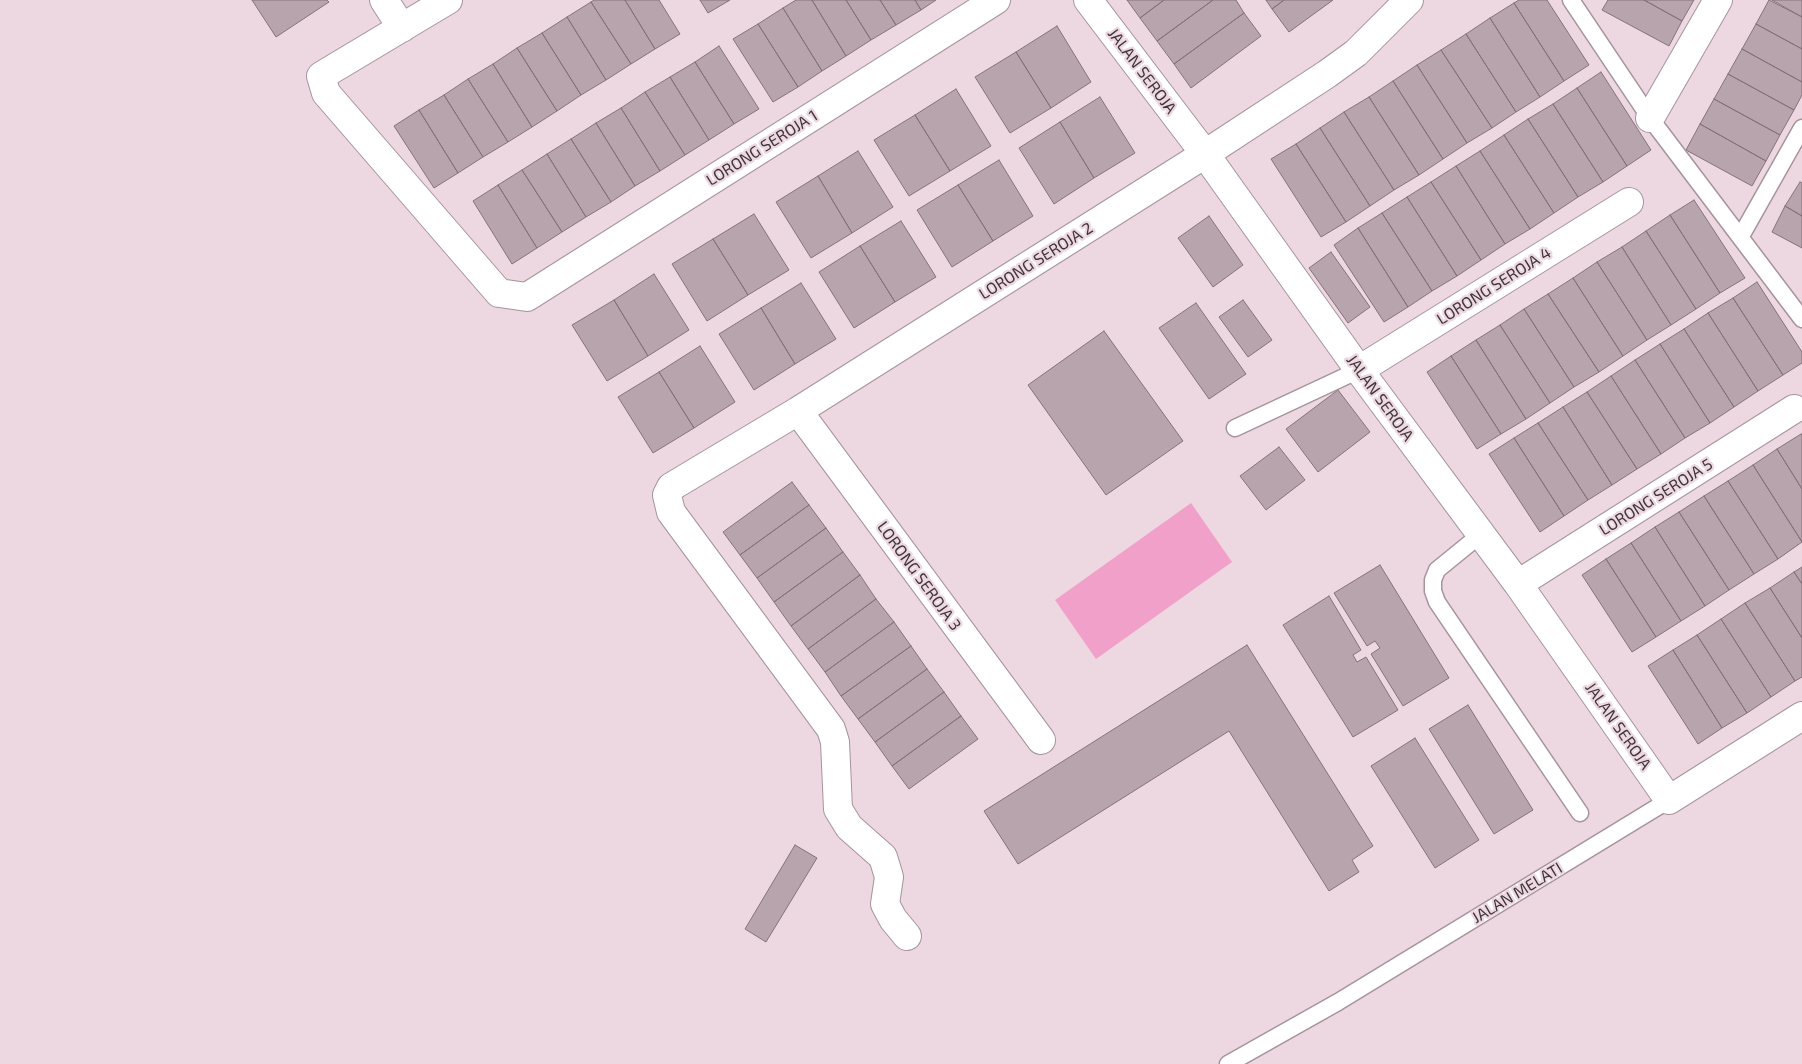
<!DOCTYPE html>
<html>
<head>
<meta charset="utf-8">
<style>
  body { margin:0 }
  canvas { display:block; background:#edd8e1 }
</style>
</head>
<body>
<canvas width="1802" height="1064"></canvas>
<script>
const ctx = document.querySelector('canvas').getContext('2d');
ctx.lineJoin = 'round';
function fillPath(path, color) {
  ctx.fillStyle = color;
  ctx.fill(path, 'evenodd');
}
function toPath(rows) {
  const path = new Path2D();
  for (const r of rows) {
    path.moveTo(r[0], r[1]);
    for (let i = 2; i < r.length; i += 2) path.lineTo(r[i], r[i + 1]);
  }
  return path;
}
function stroke(path, color, width, dash) {
  ctx.strokeStyle = color;
  ctx.lineWidth = width;
  ctx.lineCap = dash ? 'butt' : 'round';
  ctx.setLineDash(dash || []);
  ctx.stroke(path);
}
function write(font, color, halo, rows, align = 'center') {
  ctx.font = font + ' "Exo 2",sans-serif';
  ctx.lineWidth = 4.5;
  ctx.setLineDash([]);
  ctx.textBaseline = 'middle';
  ctx.strokeStyle = halo;
  ctx.fillStyle = color;
  for (const [text, x, y, turn = 0] of rows) {
    ctx.save();
    ctx.translate(x, y);
    ctx.rotate((+turn || 0) * Math.PI / 180);
    ctx.textAlign = isNaN(turn) ? turn : align;
    if (halo) ctx.strokeText(text, 0, 0);
    ctx.fillText(text, 0, 0);
    ctx.restore();
  }
}
const green = toPath([
  [1191,503,1232,562,1096,659,1055,600]
]);
const building = toPath([
  [252,0,327,0,329,2,276,37,252,0],
  [594,0,625,0,655,49,631,64,591,2,594,0],
  [625,0,659,0,680,34,655,49,625,0],
  [700,0,730,0,708,13,700,0],
  [796,0,812,0,846,56,822,71,783,8,796,0],
  [812,0,846,0,871,40,846,56,812,0],
  [846,0,880,0,896,25,871,40,846,0],
  [880,0,915,0,921,10,896,25,880,0],
  [915,0,936,0,921,10,915,0],
  [1127,0,1164,0,1140,18,1127,0],
  [1164,0,1213,0,1157,41,1140,18,1164,0],
  [1213,0,1236,0,1244,13,1174,64,1157,41,1213,0],
  [1266,0,1284,0,1272,9,1266,0],
  [1284,0,1333,0,1289,32,1272,9,1284,0],
  [1519,0,1547,0,1589,65,1564,81,1514,3,1519,0],
  [1608,0,1644,0,1682,21,1669,46,1602,10,1608,0],
  [1644,0,1694,0,1682,21,1644,0],
  [1769,0,1802,17,1802,49,1756,24,1769,0],
  [1772,0,1802,0,1802,17,1772,0],
  [591,2,631,64,606,80,567,17,591,2],
  [1514,3,1564,81,1540,97,1490,18,1514,3],
  [783,8,822,71,798,87,758,24,783,8],
  [1244,13,1261,36,1191,88,1174,64,1244,13],
  [567,17,606,80,581,95,542,33,567,17],
  [1490,18,1540,97,1516,112,1466,34,1490,18],
  [758,24,798,87,773,102,733,39,758,24],
  [1756,24,1802,49,1802,82,1742,49,1756,24],
  [1057,26,1091,82,1051,108,1016,52,1057,26],
  [542,33,581,95,557,111,517,48,542,33],
  [1466,34,1516,112,1492,128,1441,50,1466,34],
  [719,46,759,109,734,124,695,62,719,46],
  [517,48,557,111,532,127,493,64,517,48],
  [1742,49,1802,82,1802,95,1794,110,1728,74,1742,49],
  [1441,50,1492,128,1467,143,1417,65,1441,50],
  [1016,52,1051,108,1010,133,975,77,1016,52],
  [695,62,734,124,709,140,670,77,695,62],
  [493,64,532,127,508,142,468,79,493,64],
  [1417,65,1467,143,1443,159,1393,81,1417,65],
  [1601,72,1651,150,1627,166,1577,88,1601,72],
  [1728,74,1794,110,1780,135,1714,99,1728,74],
  [670,77,709,140,685,155,645,92,670,77],
  [468,79,508,142,483,157,444,95,468,79],
  [1393,81,1443,159,1419,175,1369,97,1393,81],
  [1577,88,1627,166,1603,182,1553,104,1577,88],
  [956,89,991,146,950,171,915,115,956,89],
  [645,92,685,155,660,171,621,108,645,92],
  [444,95,483,157,458,173,419,110,444,95],
  [1100,97,1135,153,1094,178,1060,122,1100,97],
  [1369,97,1419,175,1394,190,1344,112,1369,97],
  [1714,99,1780,135,1766,161,1700,124,1714,99],
  [1553,104,1603,182,1578,197,1528,119,1553,104],
  [621,108,660,171,635,186,596,123,621,108],
  [419,110,458,173,434,188,394,126,419,110],
  [1344,112,1394,190,1370,206,1320,128,1344,112],
  [915,115,950,171,909,196,874,140,915,115],
  [1528,119,1578,197,1554,213,1504,135,1528,119],
  [1060,122,1094,178,1054,204,1019,148,1060,122],
  [596,123,635,186,611,202,571,139,596,123],
  [1700,124,1766,161,1752,186,1686,150,1700,124],
  [1320,128,1370,206,1346,222,1296,144,1320,128],
  [1504,135,1554,213,1530,229,1480,151,1504,135],
  [571,139,611,202,586,217,547,154,571,139],
  [1296,144,1346,222,1321,237,1271,159,1296,144],
  [858,151,893,207,852,233,818,176,858,151],
  [1480,151,1530,229,1505,244,1456,166,1480,151],
  [547,154,586,217,562,232,522,170,547,154],
  [999,160,1033,216,993,241,958,185,999,160],
  [1456,166,1505,244,1481,260,1431,182,1456,166],
  [522,170,562,232,537,248,498,185,522,170],
  [818,176,852,233,811,258,776,202,818,176],
  [1431,182,1481,260,1457,276,1407,197,1431,182],
  [1800,182,1802,183,1802,216,1785,206,1800,182],
  [498,185,537,248,512,264,473,201,498,185],
  [958,185,993,241,952,267,917,210,958,185],
  [1407,197,1457,276,1432,291,1382,213,1407,197],
  [1694,200,1745,278,1720,293,1670,215,1694,200],
  [1785,206,1802,216,1802,248,1772,232,1785,206],
  [1382,213,1432,291,1408,307,1358,228,1382,213],
  [754,214,789,270,748,295,713,239,754,214],
  [1670,215,1720,293,1696,309,1646,231,1670,215],
  [1209,216,1243,265,1213,287,1178,238,1209,216],
  [901,221,936,277,895,302,860,246,901,221],
  [1358,228,1408,307,1384,322,1334,245,1358,228],
  [1646,231,1696,309,1671,325,1622,247,1646,231],
  [713,239,748,295,707,321,672,264,713,239],
  [860,246,895,302,854,328,819,272,860,246],
  [1622,247,1671,325,1647,340,1597,262,1622,247],
  [1331,252,1370,307,1348,323,1309,268,1331,252],
  [1597,262,1647,340,1623,356,1573,278,1597,262],
  [654,274,689,330,648,356,614,300,654,274],
  [1573,278,1623,356,1599,372,1548,294,1573,278],
  [1757,282,1802,352,1802,363,1783,375,1733,298,1757,282],
  [801,283,836,339,795,364,761,308,801,283],
  [1548,294,1599,372,1574,387,1524,309,1548,294],
  [1733,298,1783,375,1758,391,1708,313,1733,298],
  [614,300,648,356,607,381,572,325,614,300],
  [1243,300,1272,340,1248,357,1219,317,1243,300],
  [1196,303,1246,374,1209,399,1159,328,1196,303],
  [761,308,795,364,754,390,719,334,761,308],
  [1524,309,1574,387,1550,403,1500,325,1524,309],
  [1708,313,1758,391,1734,407,1684,329,1708,313],
  [1500,325,1550,403,1526,419,1476,340,1500,325],
  [1684,329,1734,407,1710,423,1660,344,1684,329],
  [1104,331,1183,441,1106,495,1028,385,1104,331],
  [1476,340,1526,419,1501,434,1451,356,1476,340],
  [1660,344,1710,423,1685,438,1635,360,1660,344],
  [700,346,735,402,694,428,659,372,700,346],
  [1451,356,1501,434,1477,449,1427,372,1451,356],
  [1635,360,1685,438,1661,454,1611,376,1635,360],
  [659,372,694,428,653,453,618,397,659,372],
  [1611,376,1661,454,1637,469,1587,392,1611,376],
  [1338,390,1370,432,1318,472,1286,429,1338,390],
  [1587,392,1637,469,1612,485,1563,407,1587,392],
  [1563,407,1612,485,1588,500,1538,423,1563,407],
  [1538,423,1588,500,1564,516,1514,438,1538,423],
  [1801,434,1802,435,1802,489,1777,449,1801,434],
  [1514,438,1564,516,1540,532,1489,454,1514,438],
  [1279,447,1305,480,1266,510,1240,476,1279,447],
  [1777,449,1802,489,1802,542,1753,465,1777,449],
  [1753,465,1802,542,1778,559,1728,481,1753,465],
  [1728,481,1778,559,1754,574,1704,496,1728,481],
  [792,482,809,505,740,555,723,532,792,482],
  [1704,496,1754,574,1729,590,1679,512,1704,496],
  [809,505,826,528,757,578,740,555,809,505],
  [1679,512,1729,590,1705,606,1655,527,1679,512],
  [1655,527,1705,606,1681,621,1631,543,1655,527],
  [826,528,843,552,774,602,757,578,826,528],
  [1631,543,1681,621,1656,637,1606,559,1631,543],
  [843,552,860,575,791,626,774,602,843,552],
  [1606,559,1656,637,1632,652,1582,575,1606,559],
  [1380,565,1449,678,1403,706,1371,654,1380,648,1375,641,1367,646,1334,593,1380,565],
  [1802,567,1802,584,1794,572,1802,567],
  [1794,572,1802,584,1802,638,1770,588,1794,572],
  [860,575,876,599,808,649,791,626,860,575],
  [1770,588,1802,638,1802,677,1795,681,1745,603,1770,588],
  [1329,596,1361,650,1353,655,1357,662,1366,657,1398,710,1353,737,1283,625,1329,596],
  [876,599,894,622,825,672,808,649,876,599],
  [1745,603,1795,681,1771,697,1721,619,1745,603],
  [1721,619,1771,697,1747,713,1697,635,1721,619],
  [894,622,911,646,841,696,825,672,894,622],
  [1697,635,1747,713,1722,728,1673,650,1697,635],
  [1247,645,1373,846,1352,860,1359,872,1329,891,1229,731,1018,864,984,811,1247,645],
  [911,646,927,669,858,719,841,696,911,646],
  [1673,650,1722,728,1698,744,1648,666,1673,650],
  [927,669,944,692,875,742,858,719,927,669],
  [944,692,961,716,892,766,875,742,944,692],
  [1468,705,1533,810,1494,834,1429,729,1468,705],
  [961,716,978,739,909,789,892,766,961,716],
  [1415,738,1479,840,1435,868,1371,766,1415,738],
  [795,845,817,858,766,942,745,929,795,845]
]);
const service = toPath([
  [1571,0,1650,118,1802,319],
  [1741,236,1802,128],
  [1235,428,1359,370],
  [1480,535,1437,570,1433,580,1433,591,1437,602,1580,813],
  [1228,1064,1338,1002,1669,800]
]);
const minor = toPath([
  [384,0,402,28],
  [448,0,321,76,326,93,499,293,527,297,996,0],
  [1088,0,1205,154,1359,370,1518,584,1669,800,1802,716],
  [1650,118,1718,0],
  [1359,370,1629,202],
  [798,411,1041,740],
  [1518,584,1794,409],
  [907,936,893,919,885,904,889,877,883,857,849,827,838,809,835,742,831,729,671,512,667,495,671,487,798,411,1205,154,1327,74,1356,53,1409,0]
]);
const streetNames = [
  ["JALAN SEROJA",1142,71,53],
  ["LORONG SEROJA 1",762,148,-32],
  ["LORONG SEROJA 2",1036,261,-32],
  ["LORONG SEROJA 4",1494,286,-32],
  ["JALAN SEROJA",1380,398,54],
  ["LORONG SEROJA 5",1656,497,-32],
  ["LORONG SEROJA 3",919,576,54],
  ["JALAN SEROJA",1618,726,55],
  ["JALAN MELATI",1517,893,-31]
];
fillPath(green, '#f1a0ca');
fillPath(building, '#b8a4ad');
stroke(building, '#85727b', 1);
stroke(service, '#a7939d', 19);
stroke(minor, '#a7939d', 30);
stroke(service, '#fff', 16);
stroke(minor, '#fff', 28);
write('16px', '#3d3539', '#edd8e1', streetNames);
</script>
</body>
</html>
